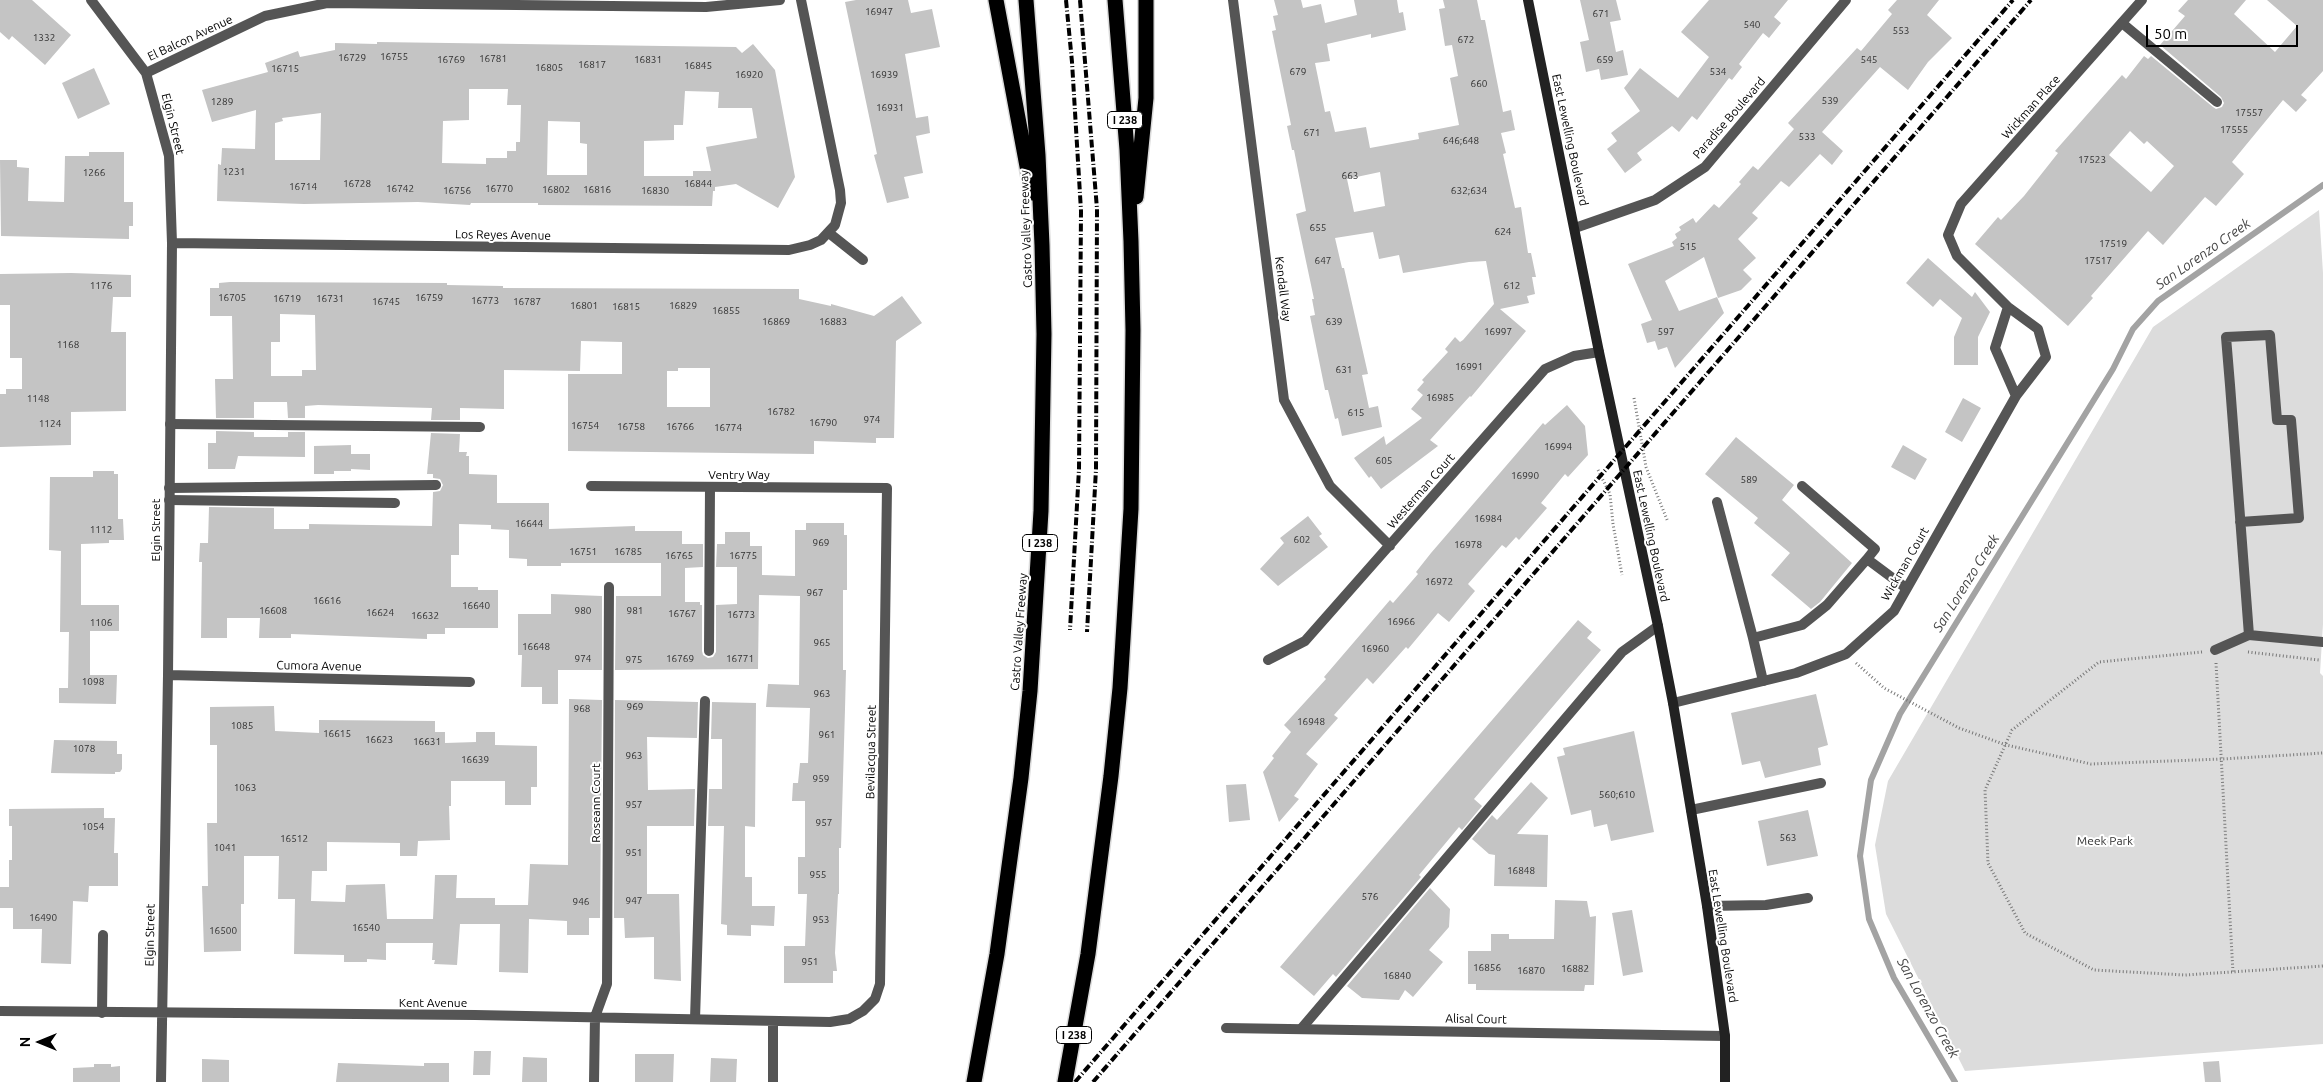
<!DOCTYPE html>
<html>
<head>
<meta charset="utf-8">
<style>
  body { margin:0 }
  #map { position:relative; width:2323px; height:1082px; overflow:hidden; background:#fff; font-family:Ubuntu,sans-serif }
  canvas { display:block }
  .north { position:absolute; left:15px; top:1017px; width:50px; height:50px; -webkit-text-stroke:4px #fff; paint-order:stroke; rotate:270deg; font-size:14px; font-weight:700; line-height:20px; text-align:center; color:#000 }
  .north::after { content:''; display:block; margin:auto; width:18px; height:22px; background:#000; clip-path:polygon(50% 0,100% 100%,50% 72%,0 100%) }
  .scale { position:absolute; left:2146px; top:25px; width:152px; height:22px; box-sizing:border-box; border:2px solid #000; border-top:0; padding-left:6px; font-size:15px; line-height:18px; white-space:nowrap; color:#000; -webkit-text-stroke:4px #fff; paint-order:stroke }
</style>
</head>
<body>
<div id="map">
<canvas width="2323" height="1082"></canvas>
<div class="north">N</div>
<div class="scale">50 m</div>
</div>
<script>
const ctx = document.querySelector('canvas').getContext('2d');
ctx.lineJoin = 'round';
function fillPath(path, color) {
  ctx.fillStyle = color;
  ctx.fill(path, 'evenodd');
}
function toPath(rows) {
  const path = new Path2D();
  for (const r of rows) {
    path.moveTo(r[0], r[1]);
    for (let i = 2; i < r.length; i += 2) path.lineTo(r[i], r[i + 1]);
  }
  return path;
}
function stroke(path, color, width, dash) {
  ctx.strokeStyle = color;
  ctx.lineWidth = width;
  ctx.lineCap = dash ? 'butt' : 'round';
  ctx.setLineDash(dash || []);
  ctx.stroke(path);
}
function write(font, color, halo, rows, align = 'center') {
  ctx.font = font + ' Ubuntu,sans-serif';
  ctx.lineWidth = 4;
  ctx.setLineDash([]);
  ctx.textBaseline = 'middle';
  ctx.strokeStyle = halo;
  ctx.fillStyle = color;
  for (const [text, x, y, turn = 0] of rows) {
    ctx.save();
    ctx.translate(x, y);
    ctx.rotate((+turn || 0) * Math.PI / 180);
    ctx.textAlign = isNaN(turn) ? turn : align;
    if (halo) ctx.strokeText(text, 0, 0);
    ctx.fillText(text, 0, 0);
    ctx.restore();
  }
}
const green = toPath([
  [2319,210,2323,273,2323,624,2320,673,2323,676,2323,1044,1965,1071,1886,914,1875,845,1888,781,2153,327]
]);
const stream = toPath([
  [1955,1082,1894,978,1869,919,1860,856,1871,780,1900,714,2113,369,2133,329,2158,301,2323,185]
]);
const building = toPath([
  [0,0,32,0,71,35,45,65,12,36,9,40,0,32],
  [856,0,908,0,911,13,932,9,940,47,905,54,916,118,928,116,930,133,916,136,923,173,904,177,909,198,887,203,874,155,877,154,845,2],
  [1274,0,1301,0,1303,8,1321,4,1325,23,1357,15,1354,0,1397,0,1399,13,1403,12,1406,30,1371,38,1371,34,1327,44,1330,61,1315,63,1325,112,1330,111,1335,132,1366,127,1370,148,1419,139,1418,133,1459,125,1450,78,1458,76,1452,45,1445,46,1439,9,1445,8,1443,0,1477,0,1481,20,1485,20,1503,112,1511,110,1515,130,1501,133,1506,153,1503,154,1515,208,1521,207,1528,253,1531,253,1536,277,1532,277,1535,294,1527,296,1529,303,1500,309,1526,331,1471,397,1470,396,1430,440,1438,446,1381,489,1371,476,1369,478,1354,458,1384,436,1386,445,1422,418,1411,409,1423,395,1417,390,1424,382,1422,380,1448,352,1445,349,1455,337,1460,342,1463,340,1494,304,1486,261,1469,262,1403,273,1399,255,1379,259,1373,232,1335,238,1342,268,1344,268,1368,374,1362,375,1369,408,1378,406,1382,427,1342,436,1338,418,1335,419,1328,390,1325,390,1310,316,1315,315,1312,299,1314,299,1296,214,1306,211,1294,150,1292,150,1287,126,1291,125,1272,31,1276,30,1273,16,1278,15],
  [1380,172,1385,206,1354,212,1347,179],
  [1580,0,1616,0,1621,20,1610,22,1616,52,1623,50,1628,75,1601,80,1599,69,1586,72,1580,42,1589,40],
  [1709,0,1788,0,1774,17,1781,23,1769,38,1763,33,1739,64,1742,67,1732,80,1729,78,1697,120,1692,116,1679,132,1672,126,1637,153,1642,160,1625,173,1607,149,1617,141,1611,133,1640,111,1624,88,1640,68,1678,98,1709,57,1681,32],
  [1897,0,1939,0,1927,15,1952,38,1928,62,1908,90,1880,67,1822,132,1843,151,1832,165,1820,154,1789,187,1781,181,1752,213,1758,218,1738,239,1756,258,1743,270,1752,279,1741,290,1718,298,1704,257,1665,281,1679,311,1717,297,1724,313,1675,368,1667,347,1658,350,1655,341,1647,343,1641,324,1652,320,1628,264,1674,246,1672,242,1677,238,1675,234,1681,230,1679,227,1693,218,1696,223,1714,204,1719,208,1741,184,1739,182,1753,166,1758,170,1794,129,1788,123,1857,48,1861,51,1892,14,1888,10],
  [2188,0,2246,0,2234,14,2275,52,2297,26,2267,0,2323,0,2323,71,2301,95,2307,100,2296,112,2283,100,2232,162,2244,174,2216,206,2205,197,2163,245,2148,231,2091,296,2093,298,2068,326,1975,244,1998,217,2001,220,2024,196,2058,153,2055,151,2122,75,2126,79,2144,56,2148,59,2151,56,2213,107,2216,109,2222,107,2224,103,2221,97,2160,45,2185,16,2178,11],
  [2130,131,2144,144,2147,141,2174,166,2151,192,2109,155],
  [377,42,736,47,742,53,753,44,775,70,795,177,778,208,736,184,715,187,715,191,713,191,712,206,538,205,538,203,471,203,470,205,418,202,304,204,217,201,218,164,221,165,222,148,255,149,256,110,212,122,202,90,268,72,265,63,298,51,300,57,335,50,335,43,377,44],
  [469,89,508,89,507,105,521,105,520,142,516,142,516,151,507,151,507,158,486,158,486,164,442,163,443,121,469,120],
  [685,91,719,92,718,108,752,108,757,138,706,147,711,171,693,171,693,176,644,176,644,141,674,140,674,125,683,125],
  [321,113,320,160,275,160,275,123,283,121,282,118],
  [548,121,580,122,580,143,587,144,587,175,547,175],
  [94,68,110,104,78,119,62,83],
  [89,152,124,152,124,202,133,202,133,226,129,226,129,239,1,236,0,160,17,160,17,167,29,168,28,201,64,202,65,156,89,156],
  [1928,258,1972,297,1975,292,1990,312,1978,337,1978,365,1954,365,1954,337,1962,318,1940,299,1933,307,1906,283],
  [71,273,131,275,131,297,113,297,111,332,126,332,126,411,71,412,71,445,0,447,0,394,6,394,6,389,22,389,22,358,10,358,10,305,0,305,0,274],
  [230,282,447,283,447,285,503,286,503,288,799,289,799,299,831,306,831,304,874,316,902,296,922,323,896,341,894,438,876,438,876,443,814,441,814,454,568,451,568,374,622,374,622,342,581,341,580,371,504,370,504,409,460,408,460,420,431,420,432,408,318,405,305,406,305,418,288,418,287,402,254,402,254,418,216,418,215,379,233,379,232,316,210,316,210,288,219,288,219,283],
  [280,314,315,315,316,370,302,370,302,376,271,376,271,342,280,342],
  [678,368,710,368,710,407,667,407,667,371,678,371],
  [1963,398,1981,408,1962,442,1945,432],
  [1567,405,1585,426,1588,455,1568,477,1565,474,1541,503,1547,508,1519,540,1516,537,1506,548,1502,545,1468,584,1475,591,1449,622,1438,613,1408,649,1406,647,1373,684,1367,678,1334,715,1338,718,1306,754,1318,764,1294,796,1299,799,1279,822,1263,772,1274,758,1272,756,1291,732,1284,725,1326,679,1324,677,1390,600,1393,603,1418,574,1416,572,1431,553,1543,423,1545,425],
  [216,431,254,432,254,437,288,437,288,432,305,432,305,457,238,456,235,469,208,469,208,443,216,443],
  [431,433,460,434,459,452,467,452,466,456,469,456,469,474,497,475,497,503,549,503,549,529,635,526,635,531,682,531,682,544,703,544,703,567,685,568,685,602,700,602,700,605,702,605,702,651,703,655,708,658,713,657,716,652,716,605,737,604,737,567,716,567,717,544,725,544,725,532,750,532,750,546,762,546,762,575,795,576,795,530,806,530,806,523,844,523,844,535,847,535,847,590,843,590,843,670,846,670,845,709,841,848,839,848,839,894,838,894,835,953,837,971,833,971,833,983,784,983,784,946,805,946,807,894,798,894,798,857,805,857,805,801,792,801,793,783,798,783,800,763,808,763,810,708,766,707,768,684,799,685,800,596,759,595,758,669,615,670,616,596,661,596,661,563,561,563,561,566,527,566,527,559,509,558,509,530,491,529,491,525,459,524,459,555,451,555,451,587,478,587,478,590,498,590,498,628,445,628,445,634,427,634,427,639,291,634,291,638,259,638,260,618,227,618,227,638,201,638,202,562,199,562,200,543,208,543,209,507,274,508,274,529,309,529,309,524,432,526,433,492,440,491,443,485,440,479,433,478,433,474,427,474],
  [1736,437,1794,485,1782,500,1852,563,1820,602,1811,609,1771,575,1790,553,1754,523,1758,518,1705,474],
  [351,445,351,454,370,454,370,470,351,469,351,471,334,471,334,474,314,474,314,446],
  [1903,445,1927,459,1915,480,1891,467],
  [93,471,114,471,114,474,118,474,118,519,123,519,124,540,109,540,109,543,81,544,81,605,119,605,119,631,90,631,90,675,117,675,116,704,59,703,59,688,68,688,69,632,60,632,61,551,49,550,50,477,93,477],
  [1308,516,1322,534,1319,536,1328,547,1278,586,1260,569,1284,543,1280,538],
  [551,594,602,596,602,670,558,670,558,704,542,704,542,687,521,687,522,655,518,655,518,614,551,614],
  [1578,620,1592,632,1587,638,1601,650,1474,799,1482,806,1462,830,1459,827,1419,875,1421,877,1336,977,1333,974,1314,996,1280,967],
  [1816,694,1828,745,1818,748,1821,765,1765,778,1760,761,1742,765,1731,713],
  [569,699,602,700,600,918,589,918,589,935,567,935,567,921,529,919,528,973,499,972,500,924,460,924,457,965,434,964,435,960,432,960,433,943,386,943,386,960,367,959,367,962,344,962,344,955,294,954,295,899,278,899,279,856,244,856,244,904,241,904,241,951,204,952,202,886,208,886,207,823,217,823,217,745,210,745,210,707,274,706,275,731,319,733,319,720,435,721,435,732,445,732,445,743,476,742,476,732,495,732,495,745,537,746,537,787,531,787,531,805,505,805,505,781,451,781,451,806,449,806,450,840,418,841,417,856,400,856,400,843,327,842,327,871,312,871,311,901,345,902,346,885,385,884,387,919,433,919,435,875,457,875,456,898,495,898,495,905,528,905,530,864,568,865],
  [615,700,698,702,697,738,647,737,648,790,695,789,694,826,647,826,647,894,679,894,681,981,654,979,654,937,625,938,624,918,614,918],
  [712,702,756,703,755,827,745,826,745,877,752,877,752,906,775,906,774,926,751,925,751,936,727,935,727,925,721,924,724,826,708,826,709,789,722,789,722,739,711,739],
  [1634,731,1654,832,1611,841,1607,824,1594,827,1591,810,1571,815,1557,757,1565,755,1563,748],
  [54,740,117,741,117,754,122,754,122,769,120,772,115,772,115,774,51,773],
  [1531,782,1548,798,1517,834,1548,835,1547,887,1494,886,1495,855,1489,854,1472,839,1492,815,1497,820],
  [1246,784,1250,820,1229,822,1226,785],
  [104,808,104,818,115,818,114,853,118,853,118,886,89,886,88,902,73,901,71,964,41,963,42,929,13,929,13,908,0,908,0,887,9,887,9,860,12,860,12,826,9,826,9,809],
  [1808,810,1818,856,1767,866,1758,821],
  [1430,888,1450,909,1449,927,1429,950,1443,962,1413,997,1405,990,1399,1000,1362,998,1347,986],
  [1555,900,1587,901,1590,917,1596,916,1594,985,1585,985,1584,991,1476,990,1476,984,1468,984,1468,951,1491,951,1491,934,1509,934,1509,939,1554,939],
  [1632,910,1643,972,1623,976,1612,913],
  [474,1051,491,1051,490,1075,473,1075],
  [635,1054,674,1054,673,1082,635,1082],
  [523,1057,547,1058,547,1082,522,1082],
  [711,1058,737,1059,736,1082,710,1082],
  [202,1059,229,1060,229,1082,202,1082],
  [2219,1061,2221,1082,2205,1082,2203,1062],
  [338,1063,424,1066,424,1063,449,1063,449,1082,336,1082],
  [94,1064,111,1064,111,1067,120,1066,120,1082,73,1082,73,1068,94,1067]
]);
const path = toPath([
  [1634,398,1646,467,1668,522],
  [1598,470,1610,494,1613,524,1622,575],
  [2202,652,2099,662,2012,730,1985,790,1988,863,2025,933,2094,970,2185,975,2323,966],
  [2248,652,2319,660],
  [1856,663,1884,688,1959,728,2006,745,2091,764,2222,759,2323,753],
  [2216,663,2233,973]
]);
const service = toPath([
  [2122,23,2217,102],
  [170,424,480,427],
  [1802,486,1875,549,1867,559],
  [169,488,436,485],
  [169,500,395,503],
  [1717,502,1753,638,1802,625,1827,605,1867,559,1906,588],
  [2240,522,2299,518,2291,420,2277,420,2270,335,2226,337,2230,385,2249,635,2323,642],
  [1753,638,1763,681],
  [709,651,710,487],
  [1691,810,1821,783],
  [1707,906,1766,905,1808,898],
  [102,1013,103,935],
  [695,1019,705,701],
  [1301,1029,1622,652,1658,626]
]);
const pedestrian = toPath([
  [2215,650,2249,635]
]);
const minor = toPath([
  [91,0,146,73,169,156,172,243,168,675,161,1082],
  [1233,0,1284,400,1330,486,1390,546],
  [146,73,265,16,327,3,706,7,780,0],
  [1575,228,1655,200,1705,167,1846,0],
  [829,233,863,260],
  [172,243,789,250,810,245,821,240,835,225,841,203,840,190,801,0],
  [2008,307,1995,348,2016,396],
  [1268,660,1305,641,1545,369,1574,356,1599,352],
  [168,675,470,682],
  [1673,703,1796,673,1846,654,1894,611,2016,396,2046,357,2038,329,2008,307,1957,256,1948,235,1961,204,2142,0],
  [0,1011,475,1015,830,1022,849,1019,863,1011,875,999,880,984,887,488,591,486],
  [773,1021,773,1082],
  [1226,1028,1725,1036],
  [594,1082,595,1017,607,984,609,587]
]);
const secondary = toPath([
  [1528,0,1599,352,1658,626,1673,703,1707,906,1725,1036,1725,1082]
]);
const motorway = toPath([
  [996,0,1032,193],
  [1136,197,1146,98,1146,0],
  [974,1082,997,954,1021,778,1030,691,1041,511,1044,334,1042,245,1038,155,1026,0],
  [1065,1082,1088,954,1111,776,1120,688,1131,509,1133,330,1131,241,1127,150,1115,0]
]);
const rail = toPath([
  [1066,0,1072,62,1081,211,1079,469,1070,630],
  [1080,0,1097,209,1096,469,1087,632],
  [1075,1082,2013,0],
  [1093,1082,2031,0]
]);
const numberNames = [
  ["16947",879,12],
  ["671",1601,14],
  ["540",1752,25],
  ["553",1901,31],
  ["1332",44,38],
  ["672",1466,40],
  ["16755",394,57],
  ["16729",352,58],
  ["16781",493,59],
  ["16769",451,60],
  ["16831",648,60],
  ["659",1605,60],
  ["545",1869,60],
  ["16817",592,65],
  ["16845",698,66],
  ["16805",549,68],
  ["16715",285,69],
  ["679",1298,72],
  ["534",1718,72],
  ["16920",749,75],
  ["16939",884,75],
  ["660",1479,84],
  ["539",1830,101],
  ["1289",222,102],
  ["16931",890,108],
  ["17557",2249,113],
  ["17555",2234,130],
  ["671",1312,133],
  ["533",1807,137],
  ["646;648",1461,141],
  ["17523",2092,160],
  ["1231",234,172],
  ["1266",94,173],
  ["663",1350,176],
  ["16728",357,184],
  ["16844",698,184],
  ["16714",303,187],
  ["16742",400,189],
  ["16770",499,189],
  ["16802",556,190],
  ["16816",597,190],
  ["16756",457,191],
  ["16830",655,191],
  ["632;634",1469,191],
  ["655",1318,228],
  ["624",1503,232],
  ["17519",2113,244],
  ["515",1688,247],
  ["647",1323,261],
  ["17517",2098,261],
  ["1176",101,286],
  ["612",1512,286],
  ["16705",232,298],
  ["16759",429,298],
  ["16719",287,299],
  ["16731",330,299],
  ["16773",485,301],
  ["16745",386,302],
  ["16787",527,302],
  ["16801",584,306],
  ["16829",683,306],
  ["16815",626,307],
  ["16855",726,311],
  ["16869",776,322],
  ["16883",833,322],
  ["639",1334,322],
  ["16997",1498,332],
  ["597",1666,332],
  ["1168",68,345],
  ["16991",1469,367],
  ["631",1344,370],
  ["16985",1440,398],
  ["1148",38,399],
  ["16782",781,412],
  ["615",1356,413],
  ["974",872,420],
  ["16790",823,423],
  ["1124",50,424],
  ["16754",585,426],
  ["16758",631,427],
  ["16766",680,427],
  ["16774",728,428],
  ["16994",1558,447],
  ["605",1384,461],
  ["16990",1525,476],
  ["589",1749,480],
  ["16984",1488,519],
  ["16644",529,524],
  ["1112",101,530],
  ["602",1302,540],
  ["969",821,543],
  ["16978",1468,545],
  ["16751",583,552],
  ["16785",628,552],
  ["16765",679,556],
  ["16775",743,556],
  ["16972",1439,582],
  ["967",815,593],
  ["16616",327,601],
  ["16640",476,606],
  ["16608",273,611],
  ["980",583,611],
  ["981",635,611],
  ["16624",380,613],
  ["16767",682,614],
  ["16773",741,615],
  ["16632",425,616],
  ["16966",1401,622],
  ["1106",101,623],
  ["965",822,643],
  ["16648",536,647],
  ["16960",1375,649],
  ["974",583,659],
  ["16769",680,659],
  ["16771",740,659],
  ["975",634,660],
  ["1098",93,682],
  ["963",822,694],
  ["969",635,707],
  ["968",582,709],
  ["16948",1311,722],
  ["1085",242,726],
  ["16615",337,734],
  ["961",827,735],
  ["16623",379,740],
  ["16631",427,742],
  ["1078",84,749],
  ["963",634,756],
  ["16639",475,760],
  ["959",821,779],
  ["1063",245,788],
  ["560;610",1617,795],
  ["957",634,805],
  ["957",824,823],
  ["1054",93,827],
  ["563",1788,838],
  ["16512",294,839],
  ["1041",225,848],
  ["951",634,853],
  ["16848",1521,871],
  ["955",818,875],
  ["576",1370,897],
  ["947",634,901],
  ["946",581,902],
  ["16490",43,918],
  ["953",821,920],
  ["16540",366,928],
  ["16500",223,931],
  ["951",810,962],
  ["16856",1487,968],
  ["16882",1575,969],
  ["16870",1531,971],
  ["16840",1397,976]
];
const shields = [
  [1125,120,35],
  [1040,543,35],
  [1074,1035,35]
];
const shieldNames = [
  ["I 238",1125,120],
  ["I 238",1040,543],
  ["I 238",1074,1035]
];
const streetNames = [
  ["El Balcon Avenue",190,38,-25],
  ["Wickman Place",2031,107,-48],
  ["Paradise Boulevard",1729,118,-49],
  ["Elgin Street",173,124,76],
  ["East Lewelling Boulevard",1570,140,78],
  ["Castro Valley Freeway",1026,229,-92],
  ["Los Reyes Avenue",503,235,1],
  ["Kendall Way",1283,289,83],
  ["Ventry Way",739,475],
  ["Westerman Court",1421,491,-49],
  ["Elgin Street",156,530,-90],
  ["East Lewelling Boulevard",1651,536,78],
  ["Wickman Court",1905,564,-60],
  ["Castro Valley Freeway",1019,632,-86],
  ["Cumora Avenue",319,666,1],
  ["Bevilacqua Street",871,752,-89],
  ["Roseann Court",596,803,-90],
  ["Elgin Street",150,935,-89],
  ["East Lewelling Boulevard",1723,936,81],
  ["Kent Avenue",433,1003],
  ["Alisal Court",1476,1019,1]
];
const parkNames = [
  ["Meek Park",2105,841]
];
const waterNames = [
  ["San Lorenzo Creek",2203,254,-35],
  ["San Lorenzo Creek",1966,583,-58],
  ["San Lorenzo Creek",1928,1008,61]
];
fillPath(green, '#dcdcdc');
stroke(stream, '#a3a3a3', 6);
fillPath(building, '#c4c4c4');
stroke(motorway, '#dbdbdb', 18);
stroke(path, '#777', 3, [1, 2.5]);
stroke(service, '#555', 10);
stroke(pedestrian, '#555', 10);
stroke(minor, '#555', 10);
stroke(secondary, '#222', 10);
stroke(motorway, '#000', 15);
stroke(rail, '#000', 4, [8, 2.5, 1, 2.5]);
write('10px', '#313131', null, numberNames);
for (const [x, y, w] of shields) {
  const box = new Path2D();
  box.roundRect(x - w / 2, y - 8.5, w, 17, 4);
  ctx.fillStyle = '#fff';
  ctx.fill(box);
  stroke(box, '#000', 1);
}
write('bold 11px', '#000', null, shieldNames);
write('12px', '#000', '#fff', streetNames);
write('12px', '#333', '#fff', parkNames);
write('italic 14px', '#444', '#fff', waterNames);
</script>
</body>
</html>
